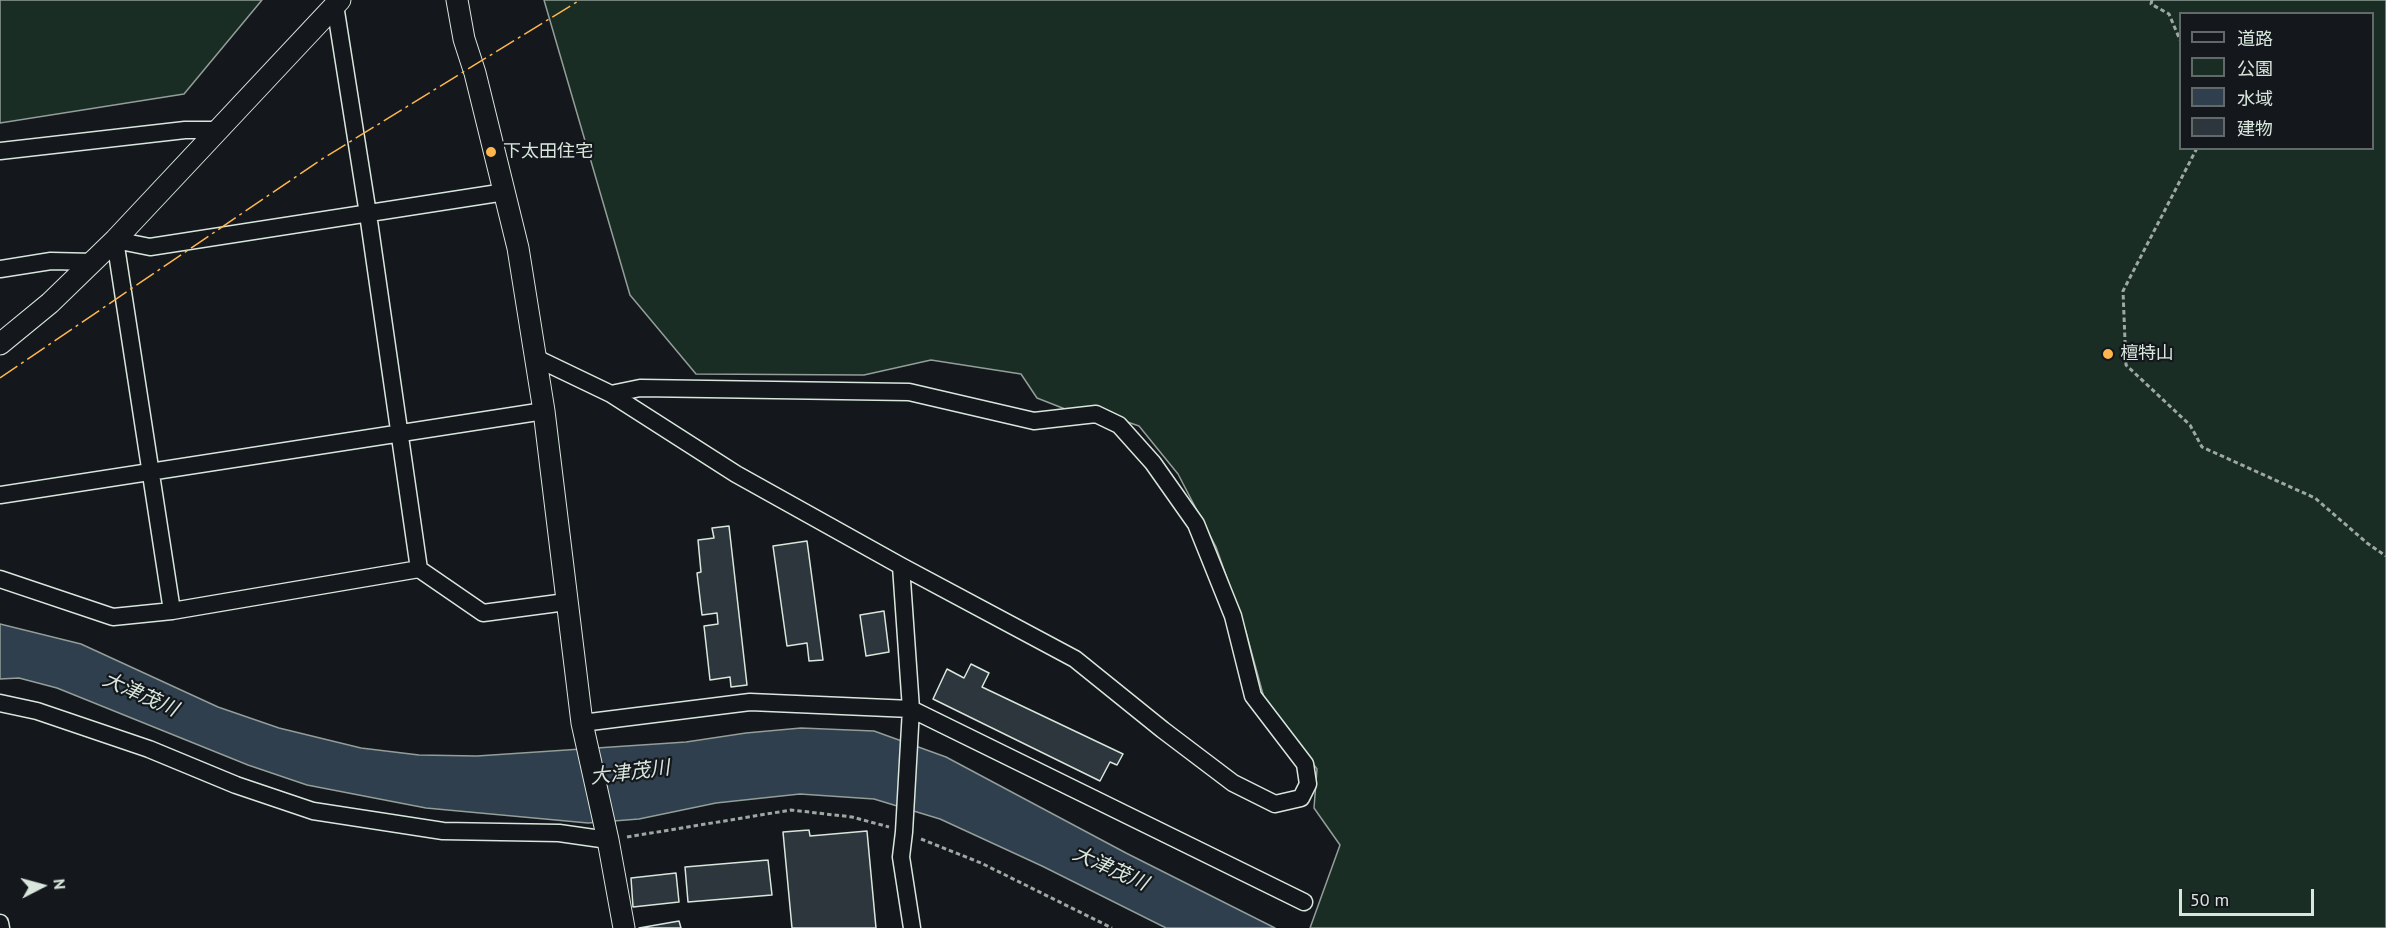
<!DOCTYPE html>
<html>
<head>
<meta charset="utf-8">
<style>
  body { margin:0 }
  #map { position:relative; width:2386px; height:928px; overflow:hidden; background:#14181c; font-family:"PT Sans","Noto Sans JP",sans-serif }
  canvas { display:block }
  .legend { position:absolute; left:2179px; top:12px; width:195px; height:138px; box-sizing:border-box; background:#14181c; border:2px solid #626a69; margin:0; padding:8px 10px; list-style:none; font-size:18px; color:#d8e6dc }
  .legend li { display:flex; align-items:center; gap:12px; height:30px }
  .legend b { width:30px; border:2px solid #626a69 }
  .north { position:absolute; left:12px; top:856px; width:60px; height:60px; -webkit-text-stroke:4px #14181c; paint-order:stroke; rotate:84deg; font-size:16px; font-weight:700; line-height:24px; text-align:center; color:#d8e6dc }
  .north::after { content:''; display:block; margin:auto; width:21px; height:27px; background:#d8e6dc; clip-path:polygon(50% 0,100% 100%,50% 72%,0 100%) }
  .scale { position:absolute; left:2179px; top:889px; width:135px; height:27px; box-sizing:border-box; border:3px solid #d8e6dc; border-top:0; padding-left:8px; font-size:18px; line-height:21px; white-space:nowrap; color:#d8e6dc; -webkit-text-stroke:4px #14181c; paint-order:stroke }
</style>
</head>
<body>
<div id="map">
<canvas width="2386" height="928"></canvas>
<ul class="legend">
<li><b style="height:8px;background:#14181c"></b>道路</li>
<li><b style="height:16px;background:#1a2d24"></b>公園</li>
<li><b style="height:16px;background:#2f3f4d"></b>水域</li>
<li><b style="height:16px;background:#2c363c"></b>建物</li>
</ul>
<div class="north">N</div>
<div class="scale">50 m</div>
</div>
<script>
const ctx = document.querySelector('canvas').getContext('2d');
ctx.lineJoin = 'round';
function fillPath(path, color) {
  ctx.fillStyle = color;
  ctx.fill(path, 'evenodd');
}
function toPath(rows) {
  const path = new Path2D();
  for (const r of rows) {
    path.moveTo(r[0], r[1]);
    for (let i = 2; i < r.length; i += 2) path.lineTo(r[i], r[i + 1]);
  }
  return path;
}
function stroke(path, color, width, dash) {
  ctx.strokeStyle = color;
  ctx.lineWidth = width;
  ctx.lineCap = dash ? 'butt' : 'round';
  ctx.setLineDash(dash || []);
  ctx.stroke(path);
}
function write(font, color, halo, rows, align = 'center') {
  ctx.font = font + ' "PT Sans","Noto Sans JP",sans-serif';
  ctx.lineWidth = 4.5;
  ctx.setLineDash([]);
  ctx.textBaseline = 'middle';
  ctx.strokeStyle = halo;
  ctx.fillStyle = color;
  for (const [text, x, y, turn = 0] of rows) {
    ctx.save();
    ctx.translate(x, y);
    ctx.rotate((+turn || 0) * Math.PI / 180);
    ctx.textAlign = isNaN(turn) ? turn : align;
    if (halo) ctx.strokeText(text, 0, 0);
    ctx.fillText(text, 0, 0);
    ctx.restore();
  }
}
const green = toPath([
  [0,0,262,0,184,94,0,123,0,0],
  [544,0,2386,0,2386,928,1310,928,1340,845,1314,808,1317,769,1264,698,1246,632,1216,547,1178,474,1139,426,1107,415,1093,420,1037,398,1021,374,931,360,864,375,696,374,630,295,544,0],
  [2180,14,2372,14,2372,148,2180,148,2180,14]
]);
const water = toPath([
  [0,624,81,644,218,707,279,728,361,748,419,755,477,756,686,742,746,733,801,728,874,731,946,757,1126,853,1275,928,1166,928,1042,866,940,819,874,799,800,794,716,803,639,819,588,823,426,808,307,785,248,765,57,688,19,678,0,679,0,624]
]);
const building = toPath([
  [729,526,747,685,731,687,730,677,710,680,704,626,718,624,717,613,702,615,697,573,701,572,698,540,714,538,712,528,729,526],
  [807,541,823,660,809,661,807,643,787,646,773,546,807,541],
  [884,611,889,652,866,656,860,615,884,611],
  [971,664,989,673,982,687,1123,754,1117,765,1110,762,1100,781,933,699,947,669,964,678,971,664],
  [809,830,810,836,867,831,876,928,792,928,783,832,809,830],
  [768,860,772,895,688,902,685,867,768,860],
  [676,873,679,902,633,907,631,878,676,873],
  [679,921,681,928,639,928,679,921]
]);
const path = toPath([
  [2152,0,2151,4,2169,14,2180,40],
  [2197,148,2123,291,2126,365,2190,425,2202,447,2315,498,2367,543,2386,556],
  [627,837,791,810,852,817,889,827],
  [921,839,981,863,1112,928]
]);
const minor = toPath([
  [335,5,368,214,419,569],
  [0,151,185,130,218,130],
  [0,269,51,261,94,262],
  [536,358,611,394,736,474,901,566,1075,659,1163,730,1233,783,1275,804,1301,798,1308,784,1305,764,1253,696,1233,616,1196,524,1153,463,1119,425,1096,414,1034,421,909,392,640,388,611,394],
  [0,495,544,411],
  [901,566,911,709,904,832,901,857,912,928],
  [0,579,113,617,172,611,419,569,483,613,566,602],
  [172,611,115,240,150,247,505,192],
  [0,703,37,711,149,749,236,785,313,811,443,831,559,833,608,840],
  [582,723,750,702,911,709,1304,902],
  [0,923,1,928]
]);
const tertiary = toPath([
  [457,0,464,39,475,73,518,248,544,411,582,723,608,840,624,928],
  [0,344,50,303,115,240,340,0]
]);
const power = toPath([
  [0,378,322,159,580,0]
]);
const markers = [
  [491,152,6,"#ffb74d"],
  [2108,354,6,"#ffb74d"]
];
const poiNames = [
  ["下太田住宅",503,152],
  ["檀特山",2120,354]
];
const waterNames = [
  ["大津茂川",140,695,24],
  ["大津茂川",630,773,-7],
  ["大津茂川",1110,869,24]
];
fillPath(green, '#1a2d24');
stroke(green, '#939e99', 1.5);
fillPath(water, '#2f3f4d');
stroke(water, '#939e99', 1.5);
fillPath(building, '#2c363c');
stroke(building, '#d8e6dc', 1.5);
stroke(minor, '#d8e6dc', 19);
stroke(tertiary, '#d8e6dc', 23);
stroke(path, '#9da8a2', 3, [4.5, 3]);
stroke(minor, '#14181c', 16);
stroke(tertiary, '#14181c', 21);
stroke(power, '#ffb74d', 1.5, [21, 4.5, 3, 4.5]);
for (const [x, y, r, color] of markers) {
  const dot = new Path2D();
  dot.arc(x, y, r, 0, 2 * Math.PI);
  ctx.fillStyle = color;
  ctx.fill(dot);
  stroke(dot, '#14181c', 2);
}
write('18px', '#d8e6dc', '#14181c', poiNames, 'left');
write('italic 20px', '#d8e6dc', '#14181c', waterNames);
</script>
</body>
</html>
